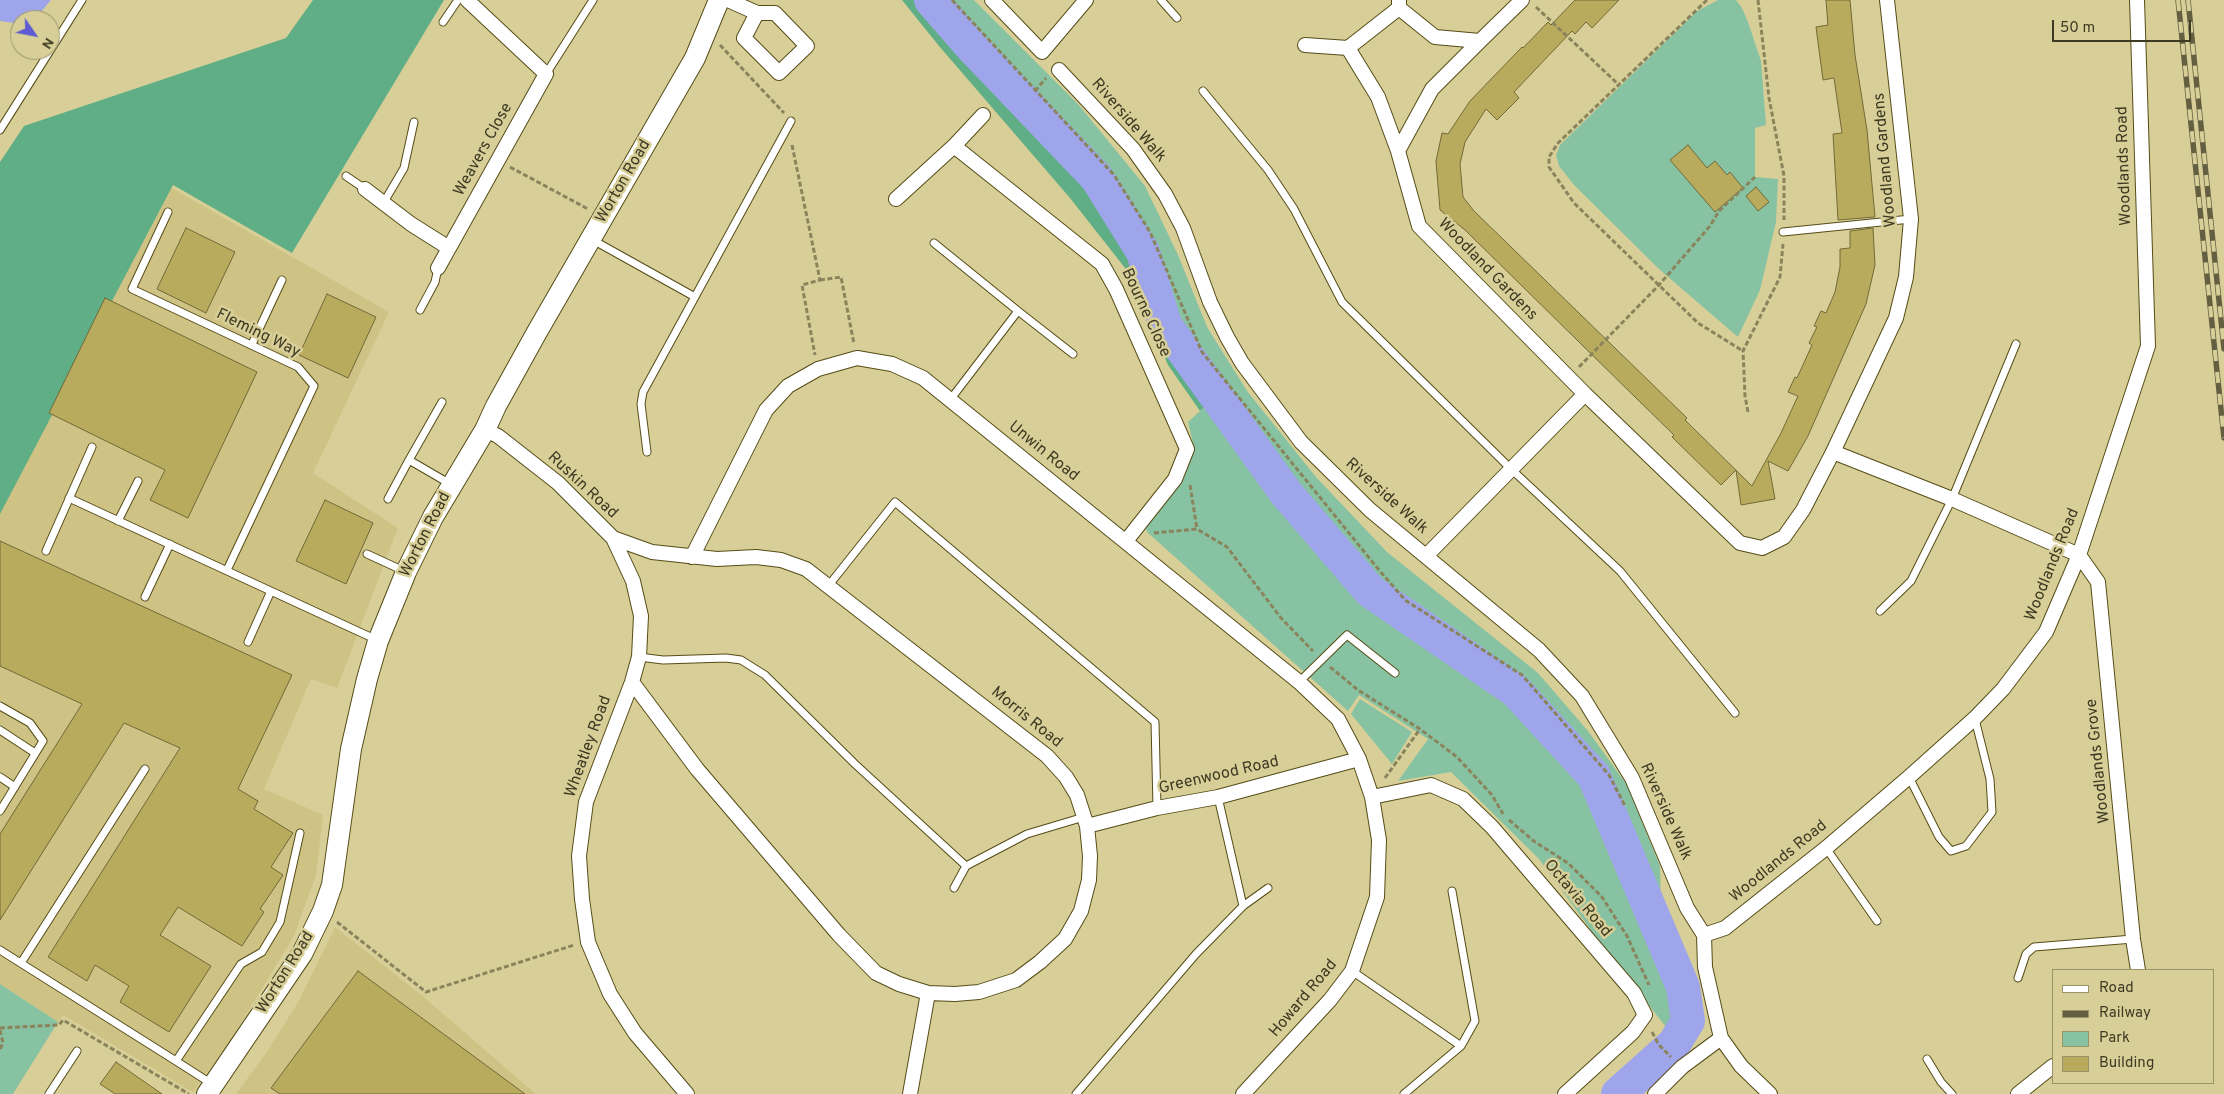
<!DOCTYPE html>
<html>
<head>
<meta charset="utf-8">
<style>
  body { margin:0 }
  #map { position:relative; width:2224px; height:1094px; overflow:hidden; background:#d8cf98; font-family:Overpass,sans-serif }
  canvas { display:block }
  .legend { position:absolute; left:2052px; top:969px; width:162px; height:115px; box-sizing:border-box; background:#d8cf98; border:1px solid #9a9369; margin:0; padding:6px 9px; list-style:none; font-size:15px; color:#3d3a23 }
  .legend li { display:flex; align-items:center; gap:10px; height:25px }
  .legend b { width:25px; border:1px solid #9a9369 }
  .north { position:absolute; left:10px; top:10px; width:50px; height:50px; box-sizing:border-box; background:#d8cf98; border:1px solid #9a9369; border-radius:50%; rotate:123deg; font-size:14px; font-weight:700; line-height:20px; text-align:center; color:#3d3a23 }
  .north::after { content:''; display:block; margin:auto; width:18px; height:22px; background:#5d5ad3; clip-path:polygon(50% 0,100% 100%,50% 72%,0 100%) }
  .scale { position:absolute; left:2052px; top:20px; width:139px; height:22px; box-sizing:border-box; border:2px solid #3d3a23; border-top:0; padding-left:6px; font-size:15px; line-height:18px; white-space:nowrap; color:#3d3a23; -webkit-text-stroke:4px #d8cf98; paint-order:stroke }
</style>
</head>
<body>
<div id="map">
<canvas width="2224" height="1094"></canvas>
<ul class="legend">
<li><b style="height:6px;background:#fff"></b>Road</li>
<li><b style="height:6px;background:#645f40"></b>Railway</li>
<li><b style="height:14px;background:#87c3a2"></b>Park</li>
<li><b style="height:14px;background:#b9ab5e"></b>Building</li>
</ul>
<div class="north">N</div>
<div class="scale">50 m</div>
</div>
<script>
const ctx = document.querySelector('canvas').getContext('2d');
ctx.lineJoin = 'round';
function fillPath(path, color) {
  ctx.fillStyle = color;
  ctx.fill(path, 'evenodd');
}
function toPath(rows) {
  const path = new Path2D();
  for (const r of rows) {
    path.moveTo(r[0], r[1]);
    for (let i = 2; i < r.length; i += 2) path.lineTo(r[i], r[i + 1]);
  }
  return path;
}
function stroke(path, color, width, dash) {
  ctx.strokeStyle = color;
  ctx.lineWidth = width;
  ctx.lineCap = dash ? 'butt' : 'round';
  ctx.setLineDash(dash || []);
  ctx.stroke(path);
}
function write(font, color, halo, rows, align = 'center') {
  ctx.font = font + ' Overpass,sans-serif';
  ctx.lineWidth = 5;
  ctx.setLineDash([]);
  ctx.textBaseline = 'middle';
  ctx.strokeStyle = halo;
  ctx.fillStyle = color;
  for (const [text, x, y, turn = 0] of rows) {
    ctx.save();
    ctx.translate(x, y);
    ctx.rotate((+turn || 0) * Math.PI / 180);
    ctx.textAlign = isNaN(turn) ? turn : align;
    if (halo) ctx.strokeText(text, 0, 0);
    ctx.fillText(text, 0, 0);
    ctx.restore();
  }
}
const built = toPath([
  [156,179,389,312,313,473,398,528,337,688,311,679,264,789,323,815,316,875,294,936,230,1041,193,1092,63,1015,58,1022,0,984,0,484],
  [335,927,420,994,536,1094,236,1094,266,1053,300,999]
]);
const green = toPath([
  [942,0,974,0,1078,104,1145,186,1178,255,1207,327,1247,391,1316,477,1387,552,1538,673,1588,731,1627,785,1660,866,1661,908,1655,907,1600,772,1518,683,1400,604,1360,565,1244,421,1192,346,1154,258,1110,177,1004,70],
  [1718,0,1736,0,1742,8,1748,22,1761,61,1766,125,1755,128,1755,177,1778,179,1776,222,1760,290,1738,337,1660,270,1574,185,1559,166,1556,155,1560,145,1697,11],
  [1209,403,1336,568,1365,598,1504,691,1585,779,1658,952,1674,995,1672,1020,1666,1027,1607,952,1539,859,1451,772,1398,781,1428,739,1359,695,1348,711,1148,533,1145,527,1182,477,1194,447,1188,422],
  [1360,699,1412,732,1392,764,1351,714],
  [0,984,58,1022,13,1094,0,1094]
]);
const forest = toPath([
  [313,0,444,0,292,253,173,185,0,514,0,162,24,126,286,38],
  [902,0,922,0,1091,190,1131,246,1150,294,1160,333,1209,403,1200,411,1168,365,1125,268,1070,198,939,46]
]);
const water = toPath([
  [0,0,51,0,40,13,28,20,14,23,0,21]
]);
const river = toPath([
  [931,0,972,47,1097,178,1143,252,1165,325,1286,493,1370,591,1516,691,1594,776,1683,987,1688,1021,1674,1044,1618,1094]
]);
const building = toPath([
  [1575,0,1619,0,1592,28,1586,22,1575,34,1572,31,1514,92,1519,98,1497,120,1486,109,1465,142,1460,164,1463,197,1474,211,1687,418,1685,420,1752,486,1781,433,1798,396,1788,392,1795,377,1797,378,1812,345,1809,343,1817,327,1814,326,1821,311,1826,313,1835,292,1840,267,1840,249,1850,248,1850,231,1873,228,1875,265,1866,304,1808,436,1788,471,1768,461,1775,499,1741,505,1736,470,1721,485,1672,437,1674,435,1635,397,1465,230,1440,210,1436,161,1442,133,1448,134,1470,101,1522,47,1523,48,1548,22,1551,25,1575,0],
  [1826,0,1850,0,1855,55,1867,130,1875,217,1838,220,1833,134,1842,133,1834,78,1823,80,1816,27,1828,25,1826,0],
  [1688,145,1707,168,1715,161,1727,175,1730,172,1743,188,1715,212,1670,160,1688,145],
  [1756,187,1769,202,1758,211,1746,196,1756,187],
  [186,228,235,252,206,313,157,289,186,228],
  [327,294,376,317,348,378,299,355,327,294],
  [105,298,257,372,188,518,150,500,165,470,49,413,105,298],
  [325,500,373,523,346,584,296,561,325,500],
  [0,541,292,675,238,789,258,801,254,809,293,833,271,867,283,875,260,909,264,912,242,946,178,907,160,935,211,966,169,1032,120,1002,129,986,95,965,87,981,48,957,180,748,124,723,0,920,0,834,82,704,0,666,0,541],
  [358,971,525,1094,280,1094,271,1088,358,971],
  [116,1062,162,1094,115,1094,100,1084,116,1062]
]);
const path = toPath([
  [952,0,1114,175,1150,232,1202,352,1379,570,1405,600,1522,675,1609,775,1625,806],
  [1707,0,1558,143,1549,157,1549,167,1574,203,1698,323,1743,351],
  [1758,0,1769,98,1784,176,1784,220],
  [1536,7,1618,84],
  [720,45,784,113],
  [1035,91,1046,78],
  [792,145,820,280,802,285,815,355],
  [510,167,588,209],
  [820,280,841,277,854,344],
  [1579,367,1659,285,1710,226,1719,211,1755,177],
  [1748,412,1745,396,1743,351,1780,277,1783,244],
  [1190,485,1197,529],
  [1154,533,1197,529,1227,547,1281,618,1313,651],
  [1330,667,1358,690,1420,729,1457,757,1492,795,1503,814],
  [1385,778,1420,729],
  [1509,820,1535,842,1568,863,1602,897,1627,936,1649,985],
  [337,922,426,992,574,945],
  [0,1028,59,1025,63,1020,189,1094],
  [0,1030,3,1043,0,1049],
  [1652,1032,1659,1045,1671,1057]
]);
const lane = toPath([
  [1161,0,1177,18],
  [443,22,458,0],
  [546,74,593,0],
  [1203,91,1268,170,1294,209,1342,302,1510,468,1620,571,1735,713],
  [0,130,82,0],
  [346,176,365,189],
  [384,202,404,168,414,122],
  [168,212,132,289,298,367,314,386,227,570],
  [1783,232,1911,219],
  [591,239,695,297],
  [934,243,1018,311],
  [420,310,435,282,438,268],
  [252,344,282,280],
  [950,400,1018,311,1073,354],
  [442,402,409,460,452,485],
  [647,452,641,404,643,392,791,121],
  [69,498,377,640],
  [388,499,409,460],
  [118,521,138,481],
  [46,551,92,447],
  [367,554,404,571],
  [829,585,895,502,1155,722,1157,808],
  [145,597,170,544],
  [1880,611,1911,581,1952,499,2016,344],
  [248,642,271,591],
  [639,657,663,660,726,658,741,660,765,675,855,764,966,866],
  [1299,682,1347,635,1395,673],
  [0,706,30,723,43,741,0,811],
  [0,730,35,753],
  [0,777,15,787],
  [1909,777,1939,837,1951,851,1966,846,1992,812,1990,779,1975,719],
  [1218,797,1243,906],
  [1826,848,1877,921],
  [954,888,966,866,1027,834,1084,817],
  [0,950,176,1061],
  [21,963,145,769],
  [1352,971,1461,1046],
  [2018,978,2026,954,2034,947,2133,939],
  [1927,1059,1941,1082,1952,1094],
  [212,1084,176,1061,241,964,262,952,280,922,300,833],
  [49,1094,77,1051],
  [1076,1094,1196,954,1243,906,1268,888],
  [1404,1094,1461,1046,1475,1021,1452,891]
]);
const street = toPath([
  [728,0,757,13],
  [992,0,1042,52,1086,0],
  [1399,0,1399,8,1435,37,1480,41,1522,0],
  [1399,8,1348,48,1378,97,1398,151,1419,226,1585,394,1426,556],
  [757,13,775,13,807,46,779,73,744,38,757,13],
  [1305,45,1348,48],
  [1059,70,1133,149,1165,194,1183,228,1210,302,1227,337,1242,363,1301,442,1370,510,1539,650,1582,696,1632,778,1687,908,1704,935,1705,967,1721,1038,1741,1066,1770,1094],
  [954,146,983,115],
  [1398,151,1432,89,1480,41],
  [365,189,411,224,449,248,546,74,467,0],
  [896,199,954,146,1102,264,1116,289,1187,449,1175,479,1126,541],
  [438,268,449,248],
  [1585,394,1740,543,1762,548,1784,537,1803,510,1833,452,1952,499,2079,555,2098,582,2133,939,2138,970],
  [485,430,498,436,558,483,613,538,652,552,717,559,756,557,781,560,806,569,1047,756,1066,777,1077,795,1087,826,1090,856,1089,880,1081,911,1065,939,1040,962,1016,980,979,992,955,994,928,993,899,984,876,973,839,935,697,769,632,682],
  [1833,452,1896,318,1906,277,1911,219,1887,0],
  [613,538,633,581,641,616,639,657,632,682,586,802,579,856,582,899,588,942,610,994,635,1033,687,1094],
  [692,557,766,410,788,386,818,369,857,358,892,364,923,378,1299,682,1338,719,1359,759,1372,797,1379,840,1377,897,1352,971,1330,1000,1243,1094],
  [1372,797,1431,785,1463,799,1492,827,1634,993,1645,1015,1633,1032,1565,1094],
  [1087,826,1157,808,1218,797,1359,759],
  [1704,935,1725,928,1826,848,1909,777,1975,718,2003,689,2046,632,2079,555,2148,346,2137,0],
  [910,1094,928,993],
  [1655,1094,1682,1067,1721,1038],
  [2018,1094,2053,1066]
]);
const secondary = toPath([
  [207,1094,302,954,323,911,332,885,351,749,367,679,378,641,406,572,433,517,485,430,496,406,537,332,695,58,719,0]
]);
const rail = toPath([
  [2178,0,2224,438],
  [2188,0,2224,349]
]);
const streetNames = [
  ["Riverside Walk",1128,121,49],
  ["Weavers Close",484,150,-61],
  ["Woodland Gardens",1886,160,-95],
  ["Woodlands Road",2125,166,-92],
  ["Worton Road",624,182,-60],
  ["Woodland Gardens",1487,270,46],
  ["Bourne Close",1145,313,65],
  ["Fleming Way",258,334,26],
  ["Unwin Road",1043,452,39],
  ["Ruskin Road",582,486,43],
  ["Riverside Walk",1386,497,42],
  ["Worton Road",426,535,-63],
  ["Woodlands Road",2053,565,-68],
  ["Morris Road",1026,718,39],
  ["Wheatley Road",589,747,-70],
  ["Woodlands Grove",2099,761,-96],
  ["Greenwood Road",1219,776,-13],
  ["Riverside Walk",1665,812,66],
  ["Woodlands Road",1779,862,-39],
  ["Octavia Road",1577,899,50],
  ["Worton Road",286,973,-58],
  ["Howard Road",1304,999,-50]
];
fillPath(built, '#cec384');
fillPath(green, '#87c3a2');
fillPath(forest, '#60ae85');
fillPath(water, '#9fa5ea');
stroke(river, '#9fa5ea', 34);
fillPath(building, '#b9ab5e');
stroke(building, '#726936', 1);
stroke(lane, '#554c17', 9);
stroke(street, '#554c17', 16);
stroke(secondary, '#554c17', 22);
stroke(path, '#8a845d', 3, [5, 2.5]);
stroke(lane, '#fff', 7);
stroke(street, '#fff', 14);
stroke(secondary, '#fff', 20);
stroke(rail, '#645f40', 5.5);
stroke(rail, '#d8cf98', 4, [11]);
write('16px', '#3d3a23', '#d8cf98', streetNames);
</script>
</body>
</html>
